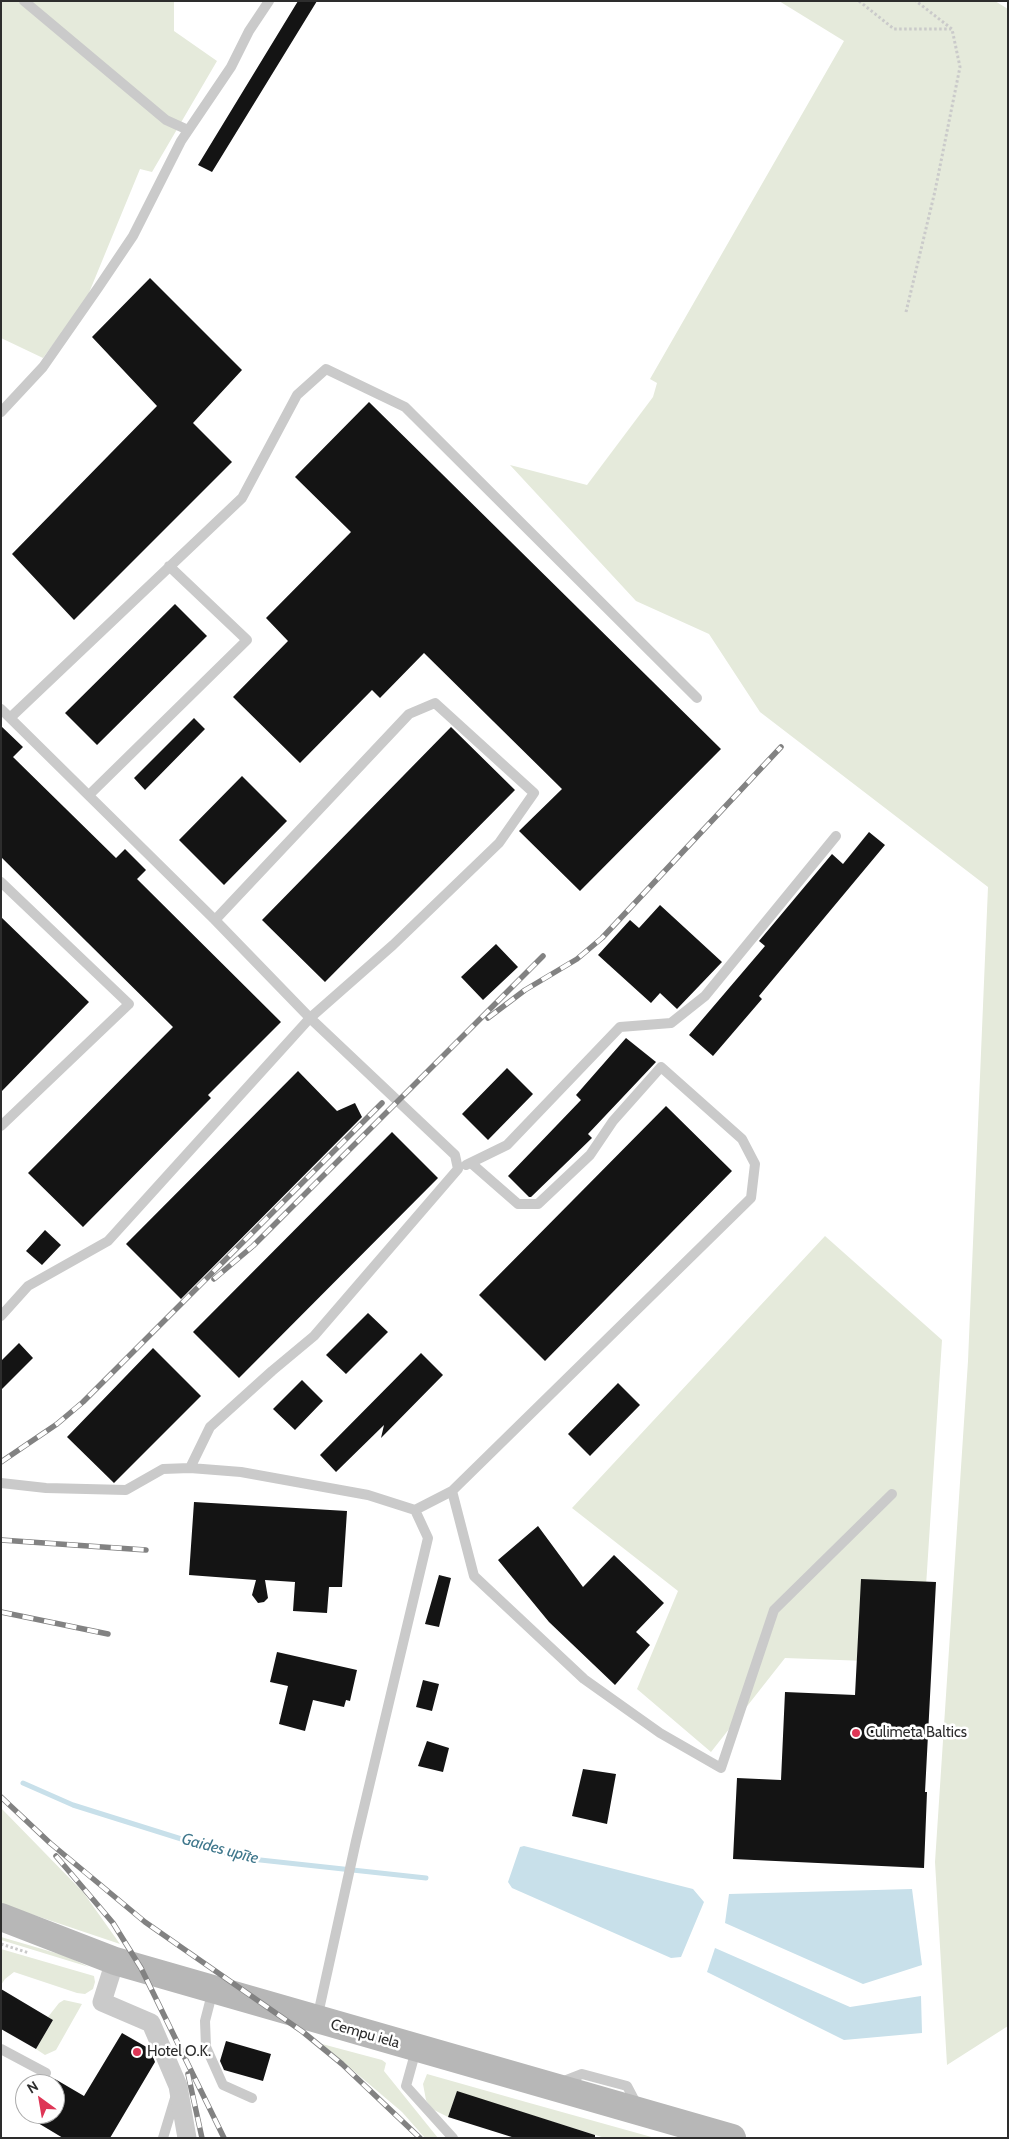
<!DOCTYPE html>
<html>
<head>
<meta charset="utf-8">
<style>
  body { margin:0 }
  #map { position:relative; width:1009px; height:2139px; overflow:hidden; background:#fff; font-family:Cabin,sans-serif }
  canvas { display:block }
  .frame { position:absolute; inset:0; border:2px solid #2d2d2d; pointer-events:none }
  .north { position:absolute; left:15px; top:2074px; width:50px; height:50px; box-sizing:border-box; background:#fff; border:1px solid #ababab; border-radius:50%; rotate:328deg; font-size:14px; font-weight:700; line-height:20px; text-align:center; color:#2d2d2d }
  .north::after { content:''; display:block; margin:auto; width:18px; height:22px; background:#de3656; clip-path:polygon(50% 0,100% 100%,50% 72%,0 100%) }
</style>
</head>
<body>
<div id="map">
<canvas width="1009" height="2139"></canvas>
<div class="frame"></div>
<div class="north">N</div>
</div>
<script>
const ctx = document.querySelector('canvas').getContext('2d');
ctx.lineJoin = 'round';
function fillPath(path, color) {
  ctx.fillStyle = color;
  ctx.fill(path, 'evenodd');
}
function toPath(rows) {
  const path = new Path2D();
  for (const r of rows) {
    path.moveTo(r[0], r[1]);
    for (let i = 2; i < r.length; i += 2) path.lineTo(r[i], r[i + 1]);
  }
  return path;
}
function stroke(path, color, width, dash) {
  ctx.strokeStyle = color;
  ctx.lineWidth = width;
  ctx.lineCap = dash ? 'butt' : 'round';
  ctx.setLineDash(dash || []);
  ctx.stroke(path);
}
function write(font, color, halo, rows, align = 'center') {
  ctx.font = font + ' Cabin,sans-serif';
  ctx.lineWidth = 5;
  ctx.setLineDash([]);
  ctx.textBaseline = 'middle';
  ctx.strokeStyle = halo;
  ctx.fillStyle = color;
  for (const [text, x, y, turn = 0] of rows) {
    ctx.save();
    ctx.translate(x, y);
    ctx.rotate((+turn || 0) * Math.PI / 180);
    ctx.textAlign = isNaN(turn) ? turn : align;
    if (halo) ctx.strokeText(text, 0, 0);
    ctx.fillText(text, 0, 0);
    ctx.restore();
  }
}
const green = toPath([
  [1,1,174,1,174,31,217,61,152,172,140,169,86,300,43,358,1,338],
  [779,1,995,1,1008,9,1008,2026,947,2065,935,1862,968,1361,988,887,760,712,709,634,636,601,510,465,587,485,653,397,657,383,650,379,844,41],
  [825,1236,942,1340,921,1663,785,1658,711,1752,637,1689,678,1591,572,1508],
  [1,1808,83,1892,120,1944,1,1904],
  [1,1937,66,1956,89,1967,1,1940],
  [1,1949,94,1976,95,1982,93,1989,85,1994,77,1993,14,1972,5,1979,1,1985],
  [64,2000,82,2004,56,2050,45,2055,36,2049,53,2020,48,2017,59,2003],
  [322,2044,382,2060,386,2063,384,2071,438,2138,425,2138,402,2112],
  [427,2074,526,2102,655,2138,605,2138,457,2092,448,2117,432,2109,426,2100,423,2084]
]);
const water = toPath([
  [524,1846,693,1889,704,1902,681,1957,671,1958,512,1888,508,1882,520,1847],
  [912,1889,922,1965,863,1984,725,1923,729,1894],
  [715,1948,850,2007,921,1996,922,2033,844,2040,707,1972]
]);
const stream = toPath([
  [23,1783,73,1805,242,1858,426,1878]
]);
const building = toPath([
  [298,1,317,1,212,172,198,165],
  [150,278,242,370,193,423,232,462,74,620,12,554,157,406,92,337],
  [369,402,721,749,580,891,519,831,562,789,424,653,380,698,372,690,300,763,233,697,288,641,266,618,351,532,295,477],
  [175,604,207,636,97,745,65,713],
  [194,718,205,729,145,790,134,778],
  [1,726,23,747,13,757,116,858,125,849,146,870,137,879,281,1022,208,1095,211,1098,83,1227,28,1173,173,1027,1,857],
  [451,727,515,790,325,982,262,920],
  [242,776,287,821,224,885,179,840],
  [869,832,885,845,759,996,762,999,713,1056,689,1035,765,946,759,941,832,854,843,864],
  [660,905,722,962,677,1009,660,993,651,1003,598,955,630,920,639,928],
  [1,917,89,1002,1,1092],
  [496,944,518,967,483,1000,461,977],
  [626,1038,656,1062,588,1134,592,1138,531,1197,529,1197,508,1176,581,1100,576,1095],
  [507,1068,533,1094,488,1140,462,1114],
  [298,1071,337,1111,355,1103,362,1117,181,1299,126,1244],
  [666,1106,732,1171,545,1361,479,1295],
  [392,1132,438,1178,239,1378,193,1332],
  [45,1230,61,1245,42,1265,26,1251],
  [368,1313,388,1332,346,1374,326,1355],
  [19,1343,33,1358,1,1390,1,1361],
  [153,1348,201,1396,114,1483,67,1437],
  [421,1353,443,1375,381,1438,384,1425,336,1472,320,1455],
  [302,1380,323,1401,295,1430,273,1409],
  [618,1383,640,1405,590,1456,568,1434],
  [194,1502,347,1511,342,1587,329,1587,327,1613,293,1611,295,1582,265,1580,268,1598,264,1602,258,1603,252,1595,256,1580,189,1575],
  [538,1526,583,1587,614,1555,664,1603,636,1632,650,1645,615,1685,549,1622,498,1560],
  [439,1575,451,1578,439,1627,425,1624],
  [861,1579,936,1582,925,1792,927,1792,924,1868,733,1859,737,1778,781,1780,785,1692,855,1695],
  [277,1652,357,1670,350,1701,346,1700,344,1707,313,1700,305,1731,279,1724,288,1686,270,1682],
  [423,1680,439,1684,432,1711,416,1707],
  [427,1741,449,1748,443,1772,418,1766],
  [583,1769,616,1774,607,1824,572,1816],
  [1,1989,53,2020,36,2049,1,2029],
  [122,2033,150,2049,155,2062,110,2138,63,2138,23,2114,55,2114,55,2079,84,2096],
  [226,2041,271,2054,263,2081,224,2070,220,2061],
  [457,2091,595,2135,595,2138,515,2138,448,2117]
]);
const path = toPath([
  [859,1,894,29,951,29],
  [906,312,935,191,960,67,952,29,916,1],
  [1,1944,29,1953]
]);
const service = toPath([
  [24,1,166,120,188,130],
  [1,412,43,367,98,288,133,236,181,141,231,67,249,31,269,1],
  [1,709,215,920,310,1018,108,1241,28,1286,1,1316],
  [11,717,242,498,297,395,326,369,405,407,697,698],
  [89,795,247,640,169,566],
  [1,882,129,1004,1,1126],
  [466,1165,507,1145,620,1027,671,1023,705,996,836,836],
  [190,1468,210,1427,272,1371,314,1336,458,1169,455,1155,310,1018,393,945,499,843,534,793,435,703,409,714,215,920],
  [1,1483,46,1488,126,1490,163,1469,190,1468,241,1472,368,1495,415,1510,428,1538,356,1841,317,2019],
  [452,1491,474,1576,584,1679,660,1733,721,1768,774,1610,892,1494],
  [415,1510,452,1491,751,1198,755,1164,742,1139,661,1067,613,1121,590,1155,538,1204,518,1204,471,1163],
  [213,1990,205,2021,206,2047,223,2085,252,2098],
  [1,2049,46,2073],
  [416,2050,406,2086,453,2138],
  [559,2083,582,2074,627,2086,637,2105],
  [163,2138,176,2095]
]);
const minor = toPath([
  [115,1961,102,2002,151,2023,178,2086,187,2138]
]);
const secondary = toPath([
  [1,1917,115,1961,732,2138]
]);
const rail = toPath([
  [488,1018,525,990,577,959,602,938,781,747],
  [214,1279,253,1246,543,956],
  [1,1462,57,1424,83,1402,382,1103],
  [1,1540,146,1550],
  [1,1612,108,1634],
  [1,1797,50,1843,145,1922,303,2032,342,2064,420,2138],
  [56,1856,113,1923,141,1968,224,2138],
  [188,2074,202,2138]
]);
const markers = [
  [856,1733,5,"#de3656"],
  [137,2052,5,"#de3656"]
];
const poiNames = [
  ["Culimeta Baltics",866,1733],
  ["Hotel O.K.",147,2052]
];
const streetNames = [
  ["Cempu iela",365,2034,16]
];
const waterNames = [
  ["Gaides upīte",220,1849,15]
];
fillPath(green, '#e5eadb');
fillPath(water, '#c8e0ea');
stroke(stream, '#c8e0ea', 5);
fillPath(building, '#141414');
stroke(path, '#cacaca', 3, [2.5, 2.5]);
stroke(service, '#cacaca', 10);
stroke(minor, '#cacaca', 19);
stroke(secondary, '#b7b7b7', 28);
stroke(rail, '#828282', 5.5);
stroke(rail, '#fff', 4, [11]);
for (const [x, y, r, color] of markers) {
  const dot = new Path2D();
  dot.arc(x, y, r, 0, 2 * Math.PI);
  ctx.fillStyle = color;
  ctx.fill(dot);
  stroke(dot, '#fff', 2);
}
write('15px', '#2d2d2d', '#fff', poiNames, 'left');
write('15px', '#2d2d2d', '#fff', streetNames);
write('italic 16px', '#3f778c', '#fff', waterNames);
</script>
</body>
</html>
